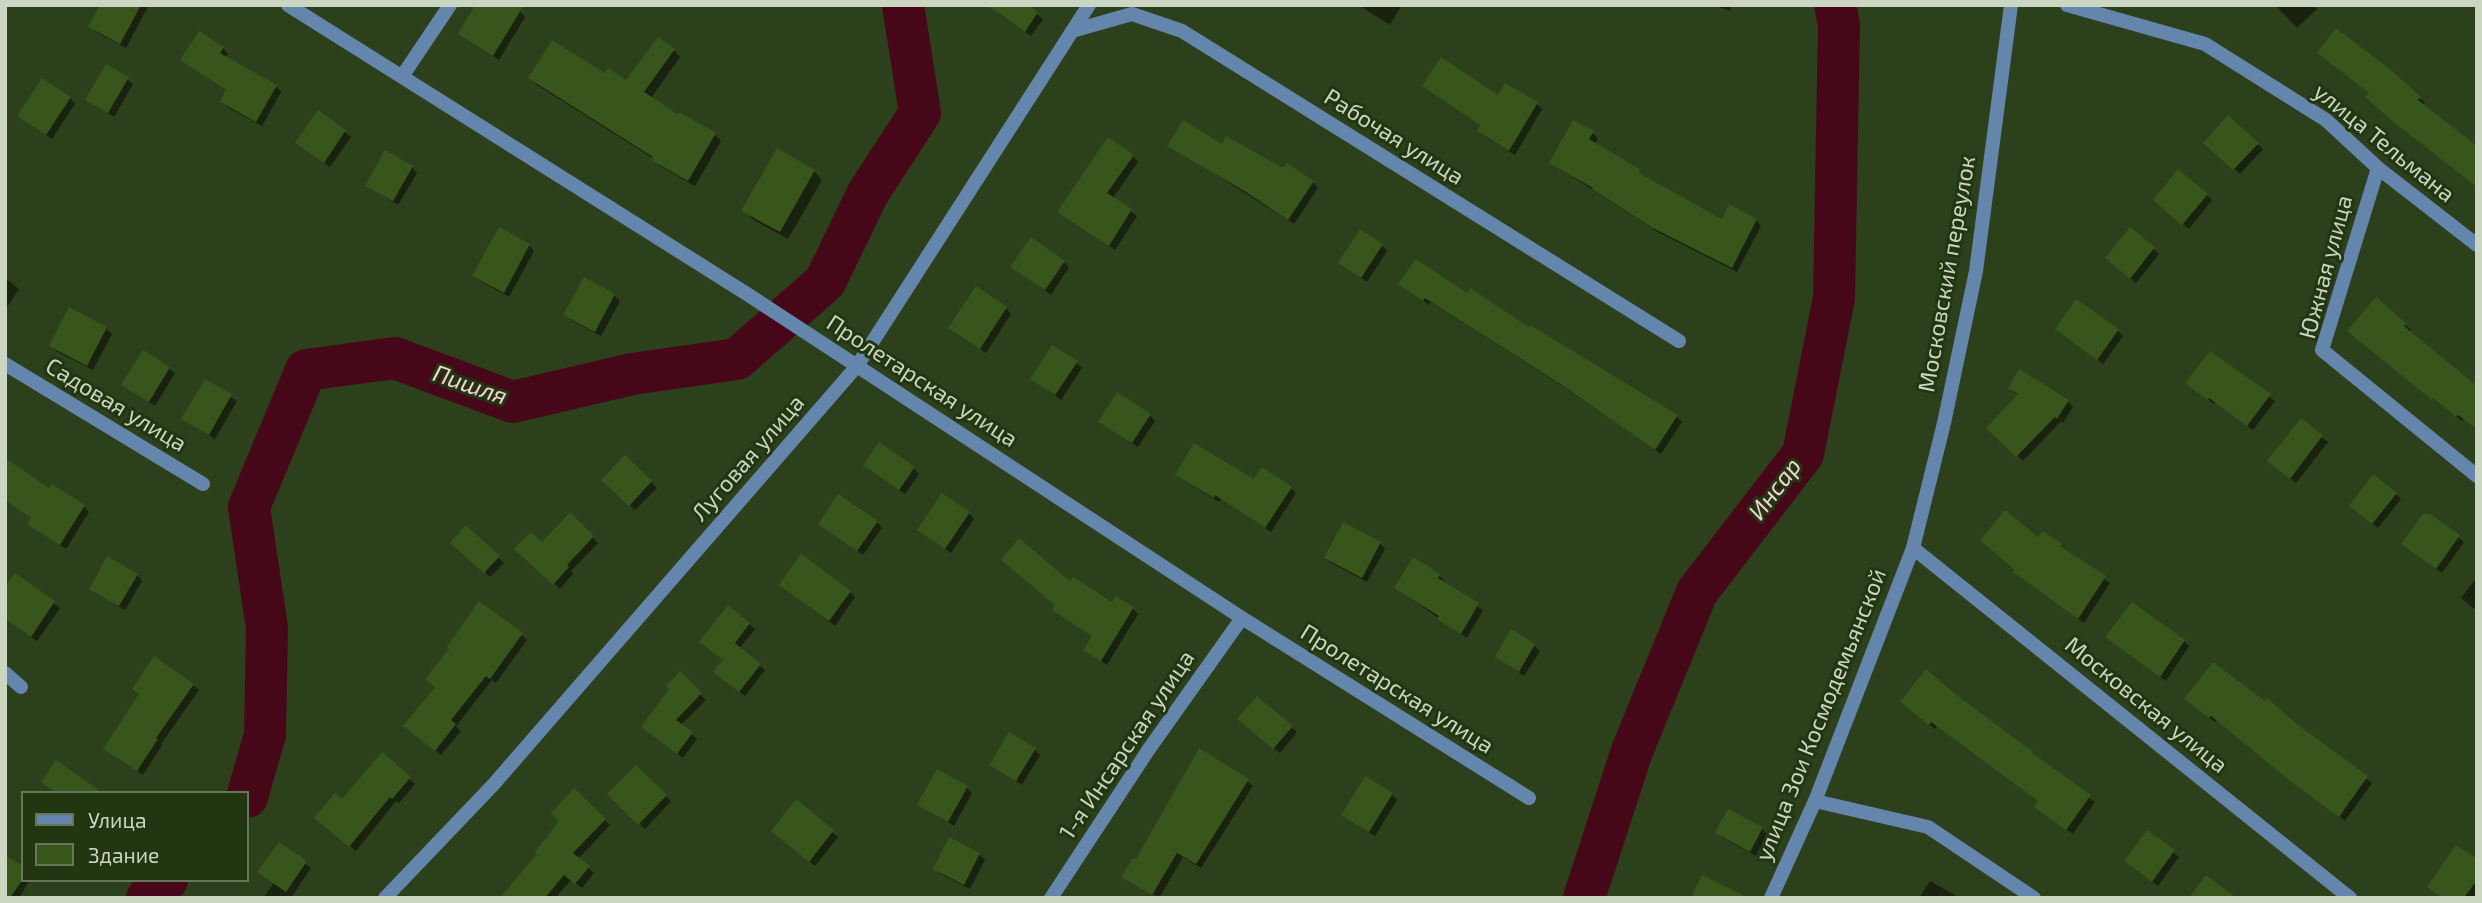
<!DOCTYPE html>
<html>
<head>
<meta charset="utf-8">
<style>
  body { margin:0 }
  #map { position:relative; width:2482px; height:903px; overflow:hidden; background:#2d401c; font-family:"Exo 2",sans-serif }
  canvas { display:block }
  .frame { position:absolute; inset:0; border:7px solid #cad6c1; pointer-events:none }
  .legend { position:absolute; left:21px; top:791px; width:228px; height:91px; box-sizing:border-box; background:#233612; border:2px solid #667658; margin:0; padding:9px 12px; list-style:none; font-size:21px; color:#cad6c1 }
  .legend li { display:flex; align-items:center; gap:14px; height:35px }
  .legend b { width:35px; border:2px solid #667658 }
</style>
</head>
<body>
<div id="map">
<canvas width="2482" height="903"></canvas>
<div class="frame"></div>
<ul class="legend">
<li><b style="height:9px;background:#6586ac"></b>Улица</li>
<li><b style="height:19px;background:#38551c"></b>Здание</li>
</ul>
</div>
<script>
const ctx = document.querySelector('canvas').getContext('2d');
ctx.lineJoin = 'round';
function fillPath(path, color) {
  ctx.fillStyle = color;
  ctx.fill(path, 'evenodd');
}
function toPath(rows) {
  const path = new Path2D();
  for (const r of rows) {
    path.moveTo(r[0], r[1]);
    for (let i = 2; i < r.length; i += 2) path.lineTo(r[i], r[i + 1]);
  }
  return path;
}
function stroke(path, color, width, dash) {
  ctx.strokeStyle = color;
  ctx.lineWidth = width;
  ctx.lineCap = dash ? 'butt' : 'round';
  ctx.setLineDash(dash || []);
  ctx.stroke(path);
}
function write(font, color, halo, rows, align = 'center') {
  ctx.font = font + ' "Exo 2",sans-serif';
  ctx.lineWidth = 6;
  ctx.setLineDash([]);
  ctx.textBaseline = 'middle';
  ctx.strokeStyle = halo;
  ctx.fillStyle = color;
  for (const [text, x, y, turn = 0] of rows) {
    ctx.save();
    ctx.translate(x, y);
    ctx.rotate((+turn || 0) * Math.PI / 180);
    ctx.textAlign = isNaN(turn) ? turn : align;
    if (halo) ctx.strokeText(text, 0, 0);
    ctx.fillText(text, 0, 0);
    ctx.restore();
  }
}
const shadow = toPath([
  [102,5,149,5,126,48,96,32,90,27],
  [1025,5,1043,19,1031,36,999,14],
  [1358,5,1402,5,1390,25],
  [1713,5,1732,5,1730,11],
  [2275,5,2313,5,2317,9,2297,28],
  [520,11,525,17,499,60,460,34],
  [223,48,228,54,225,58,276,86,281,92,262,126,227,107,222,101,227,91,182,60],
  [674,50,680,57,651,98,714,134,721,141,695,186,660,166,654,159,537,85,530,78,605,75,627,83],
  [2389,70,2425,103,2423,106,2473,145,2477,140,2477,187],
  [127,79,133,84,114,117,87,99],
  [1424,86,1537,104,1542,109,1515,155,1484,136,1479,131,1482,126],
  [70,98,75,104,52,139,19,116],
  [318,112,351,137,330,167,303,148],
  [2228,118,2263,149,2240,174,2205,143],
  [1593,133,1598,138,1595,144,1645,177,1722,221,1756,220,1761,226,1737,272,1658,232,1551,163],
  [1169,145,1222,146,1313,182,1318,188,1294,224],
  [1133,156,1138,162,1112,199,1137,216,1115,250,1060,212],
  [412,167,417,173,398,205,367,185],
  [814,171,822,180,788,239,752,219,744,210],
  [2207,195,2212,200,2189,229,2161,206],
  [2130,229,2159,254,2136,283,2112,263],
  [529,245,534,251,509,297,480,281,474,276],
  [1382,245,1387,251,1367,282,1340,263],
  [1064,262,1069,267,1051,295,1013,267],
  [5,278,19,289,5,310],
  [1401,284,1529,330,1677,417,1682,422,1661,454,1572,392,1431,302,1429,305],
  [614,295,620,301,601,336,571,320,566,314],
  [2376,300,2411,330,2409,332,2464,419,2462,421,2355,336],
  [1006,308,1011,314,986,353,956,333],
  [70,309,106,329,112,334,93,370,56,351,51,346],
  [2057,329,2118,331,2123,336,2103,364],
  [143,352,175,373,155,406,123,385],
  [2210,353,2275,401,2253,430,2216,402,2214,404,2193,388],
  [1077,363,1082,368,1061,400,1032,379],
  [205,381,237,401,215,439,183,419],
  [2010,388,2068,401,2073,407,2063,423,2061,421,2023,461,1988,428,2019,396],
  [1150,415,1155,421,1138,447,1100,422],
  [2301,420,2328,442,2296,483,2275,466],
  [625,457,657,488,635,510,604,480],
  [914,468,919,474,905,494,871,470],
  [1177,474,1255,482,1290,488,1296,493,1271,532,1221,499,1219,502,1183,480],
  [50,491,84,506,89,512,66,549,29,524],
  [2396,494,2401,499,2378,528,2356,511],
  [969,513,974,519,951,553,919,530],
  [570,515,598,543,571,571,573,574,560,589,517,549,542,544],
  [2430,516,2464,542,2442,573,2409,549],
  [877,522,882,528,863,555,820,524],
  [466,528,504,563,490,577,453,543],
  [2043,533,2110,583,2084,623,2021,577],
  [1380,543,1385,549,1367,582,1331,563,1326,558],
  [1413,560,1439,576,1445,581,1443,584,1483,610,1467,638,1396,588],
  [15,575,60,608,37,641,5,619,5,590],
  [137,575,142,581,125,610,91,589],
  [2477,577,2477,611,2461,598],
  [1071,584,1112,605,1132,608,1138,614,1107,665,1086,650,1093,637,1056,606],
  [781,585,850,592,855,597,835,626],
  [749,624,755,629,739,649,765,670,745,696,721,677,725,661,707,647],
  [522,635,527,640,496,683,492,680,456,726,461,731,441,755,411,731],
  [2184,641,2189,646,2166,681,2113,642],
  [1534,645,1540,651,1524,676,1497,657],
  [680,674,706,700,681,725,697,739,683,758,648,732],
  [193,685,199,690,161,744,162,745,143,775,111,754],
  [1953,695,2095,802,2073,834,2042,812,2040,802,1937,726,1935,729,1908,707],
  [2192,705,2297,726,2372,783,2345,821,2301,789,2217,720,2215,722],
  [1245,724,1291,727,1297,732,1280,753],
  [1034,749,1040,755,1022,785,992,765],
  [383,755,415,784,399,803,396,801,356,851,322,823],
  [636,767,671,801,645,829,610,794],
  [1247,781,1253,786,1201,868,1183,857,1159,898,1129,882,1124,877,1136,862],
  [967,788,972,793,954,826,919,805],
  [574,791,610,825,578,859,594,873,582,888,571,880,555,898,502,898,539,854,561,821],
  [1392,794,1397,800,1375,836,1343,815],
  [796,802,838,837,815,866,778,836],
  [1762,829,1767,834,1756,856,1723,838,1717,833],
  [2147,832,2179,857,2158,886,2131,866],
  [279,844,311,868,291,898,263,898,274,883],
  [979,854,985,860,970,889,941,874,935,868],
  [2477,861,2477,893,2473,898,2443,898],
  [23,869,23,880,30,880,19,898,5,898],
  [1930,881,1960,898,1919,898]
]);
const river = toPath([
  [247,797,265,735,267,628,249,507,306,370,395,358,513,402,632,374,737,359,825,282,868,193,920,113,903,5],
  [147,898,167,880],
  [1584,898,1632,751,1697,592,1803,454,1834,298,1839,24,1835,5]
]);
const building = toPath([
  [100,5,141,5,120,44,88,27],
  [475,5,524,5,493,56,458,34],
  [987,5,1028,5,1038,12,1025,32],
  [2336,28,2390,69,2421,97,2418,100,2477,146,2477,187,2396,124,2365,97,2369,93,2317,53],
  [199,31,224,47,220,53,277,85,256,122,220,102,226,90,180,60],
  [658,37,675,49,644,92,678,114,679,112,716,133,688,181,651,160,653,157,528,78,552,40,605,73,608,68,626,80],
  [1441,57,1498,95,1505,83,1538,102,1509,151,1477,131,1480,125,1422,86],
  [106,64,129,77,108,113,85,100],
  [42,78,71,97,46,135,17,116],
  [318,110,346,130,324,163,295,143],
  [2228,115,2259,143,2233,170,2203,143],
  [1183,120,1222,144,1226,136,1283,168,1287,163,1314,181,1288,220,1246,192,1167,146],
  [1573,120,1594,131,1589,139,1641,170,1639,173,1722,219,1729,204,1757,219,1732,268,1651,227,1592,189,1593,188,1549,163],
  [1108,137,1134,155,1107,193,1132,209,1109,246,1057,212],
  [777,148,815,170,780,232,741,211],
  [385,150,413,166,393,201,365,186],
  [2178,169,2208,194,2182,225,2153,200],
  [499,227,530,244,504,293,472,276],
  [2130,227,2155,247,2130,279,2105,258],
  [1360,229,1383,244,1361,278,1338,263],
  [1031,237,1065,261,1045,290,1010,267],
  [1416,259,1467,293,1470,288,1529,327,1530,325,1678,415,1655,450,1565,387,1425,298,1423,301,1398,284],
  [584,277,615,294,595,332,563,315],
  [976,286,1007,307,980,349,948,328],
  [2376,297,2406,323,2404,326,2477,386,2477,429,2458,415,2456,417,2433,398,2432,400,2347,331],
  [2076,299,2119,329,2097,360,2055,329],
  [69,307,107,327,87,366,49,346],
  [1052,345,1078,361,1055,395,1030,379],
  [143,350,170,367,149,402,121,385],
  [2210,351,2271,394,2247,426,2209,398,2208,400,2185,383],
  [2019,369,2069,400,2057,419,2055,417,2016,457,1986,428,2018,394,2008,388],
  [205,379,232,394,209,435,181,419],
  [1117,392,1151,414,1132,443,1098,422],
  [2301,418,2323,435,2290,479,2267,461],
  [879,442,915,467,899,490,863,465],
  [1194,443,1254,479,1262,467,1292,487,1265,528,1215,495,1214,498,1175,475],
  [625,455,652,481,629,506,601,480],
  [5,458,49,488,52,484,85,505,60,545,27,524,31,518,5,500],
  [2373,474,2397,493,2372,524,2349,506],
  [942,493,970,512,945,549,917,530],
  [838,494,878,521,857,551,818,524],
  [2005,510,2038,537,2043,531,2062,544,2060,546,2106,576,2078,619,2013,572,2015,570,1980,540],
  [570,512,594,536,567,565,569,567,553,585,514,549,531,532,542,542],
  [2423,514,2430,514,2460,535,2436,569,2401,544],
  [1343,522,1381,542,1362,578,1324,558],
  [466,525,500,556,484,573,450,543],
  [1019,538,1070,581,1073,577,1112,602,1115,596,1134,607,1101,661,1083,650,1092,636,1052,610,1055,605,1001,560],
  [801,554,851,591,829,621,779,585],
  [107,556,138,574,119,606,89,589],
  [1413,557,1440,574,1438,578,1479,603,1461,634,1437,619,1439,616,1394,588],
  [15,573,55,601,31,637,5,619,5,587],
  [479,601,523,633,490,679,486,676,451,720,456,724,435,751,403,726,435,687,425,679,449,649,447,647],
  [2132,602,2185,640,2160,677,2105,637],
  [728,605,750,623,735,643,761,664,739,692,713,672,723,660,699,642],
  [1511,629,1535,644,1519,672,1495,657],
  [154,656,194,684,156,738,158,739,137,771,103,749,139,694,132,689],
  [2213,662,2265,701,2267,698,2298,725,2368,776,2339,817,2294,784,2211,716,2209,718,2184,699],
  [1926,669,1954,693,2033,752,2032,753,2091,795,2066,830,2034,807,2038,801,1931,722,1929,725,1900,702],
  [680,671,702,693,676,720,693,732,677,754,641,727,669,689,666,686],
  [1257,696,1293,726,1273,749,1237,719],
  [1009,732,1036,748,1016,781,989,765],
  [1199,748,1249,779,1196,864,1177,853,1152,895,1121,877,1133,858,1136,859],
  [382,752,411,777,392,799,390,797,349,847,314,818,335,793,342,799],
  [56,760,103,793,56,793,41,782],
  [636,765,667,795,638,825,607,794],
  [937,769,968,786,948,822,917,805],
  [1365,776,1393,793,1369,832,1341,815],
  [574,788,606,819,573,853,590,866,575,884,564,875,545,898,500,898,537,854,535,852,559,821,551,813],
  [796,799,834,830,809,862,771,831],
  [1728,809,1763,827,1750,852,1715,833],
  [2147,830,2175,850,2152,882,2124,861],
  [949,837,980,853,964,885,933,869],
  [279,842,307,861,286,892,257,872],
  [2456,845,2477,859,2477,880,2464,898,2443,898,2427,887],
  [5,855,23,866,23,879,10,898,5,898],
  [1702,875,1749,898,1691,898],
  [2206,875,2237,898,2189,898]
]);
const minor = toPath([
  [288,5,747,294,1242,618,1529,798],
  [2067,5,2205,44,2326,120,2378,168,2477,245],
  [1072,31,1132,14,1182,31,1679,341],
  [403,75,450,5],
  [2378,168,2322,350,2477,476],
  [5,364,203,484],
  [1913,548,2350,898],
  [5,673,21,687],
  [1815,801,1928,827,2034,898],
  [385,898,493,785,857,366,1089,5],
  [1051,898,1149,749,1242,618]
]);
const tertiary = toPath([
  [1771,898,1815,801,1913,548,1944,423,1976,271,2011,5]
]);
const streetNames = [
  ["Рабочая улица",1394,137,32],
  ["улица Тельмана",2384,143,39],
  ["Южная улица",2326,267,-75],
  ["Московский переулок",1947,274,-80],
  ["Пролетарская улица",922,381,33],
  ["Садовая улица",116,405,31],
  ["Луговая улица",748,458,-49],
  ["Пролетарская улица",1397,689,32],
  ["Московская улица",2146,705,39],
  ["улица Зои Космодемьянской",1821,715,-68],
  ["1-я Инсарская улица",1127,745,-56]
];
const waterNames = [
  ["Пишля",470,385,19],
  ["Инсар",1775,489,-53]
];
fillPath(shadow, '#0007');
stroke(river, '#460818', 42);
fillPath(building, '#38551c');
stroke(minor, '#6586ac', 14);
stroke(tertiary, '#6586ac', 14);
write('23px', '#cad6c1', '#233612', streetNames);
write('italic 24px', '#f2d2d4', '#233612', waterNames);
</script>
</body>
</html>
